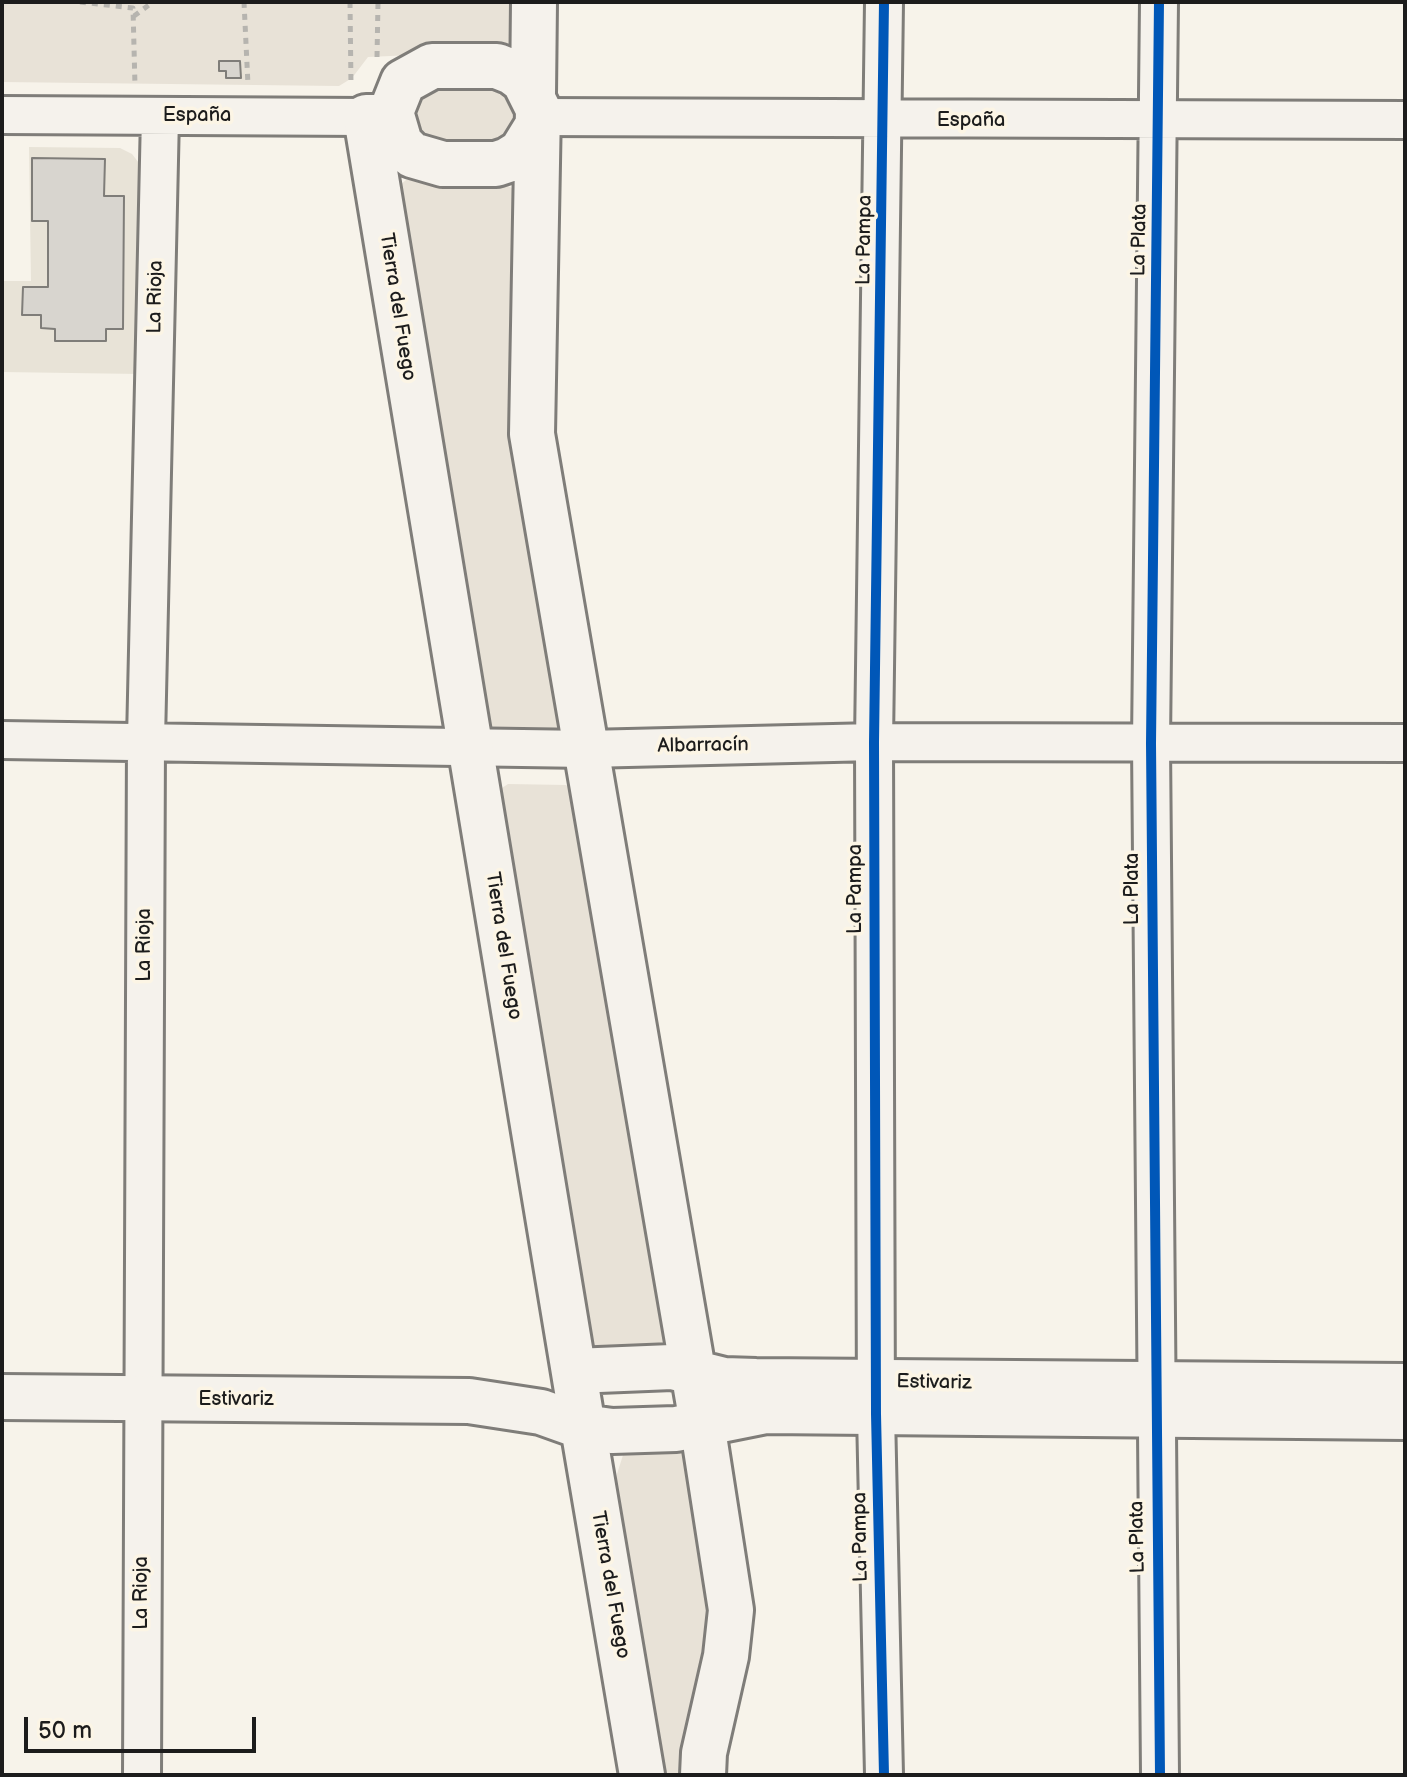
<!DOCTYPE html>
<html>
<head>
<meta charset="utf-8">
<style>
  body { margin:0 }
  #map { position:relative; width:1407px; height:1777px; overflow:hidden; background:#f7f3ea; font-family:"Balsamiq Sans",sans-serif }
  canvas { display:block }
  .frame { position:absolute; inset:0; border:4px solid #1c1c1c; pointer-events:none }
  .scale { position:absolute; left:24px; top:1717px; width:232px; height:36px; box-sizing:border-box; border:4px solid #1c1c1c; border-top:0; padding-left:10px; font-size:24px; line-height:28px; white-space:nowrap; color:#1c1c1c; -webkit-text-stroke:6px #fcf5e5; paint-order:stroke }
</style>
</head>
<body>
<div id="map">
<canvas width="1407" height="1777"></canvas>
<div class="frame"></div>
<div class="scale">50 m</div>
</div>
<script>
const ctx = document.querySelector('canvas').getContext('2d');
ctx.lineJoin = 'round';
function fillPath(path, color) {
  ctx.fillStyle = color;
  ctx.fill(path, 'evenodd');
}
function toPath(rows) {
  const path = new Path2D();
  for (const r of rows) {
    path.moveTo(r[0], r[1]);
    for (let i = 2; i < r.length; i += 2) path.lineTo(r[i], r[i + 1]);
  }
  return path;
}
function stroke(path, color, width, dash) {
  ctx.strokeStyle = color;
  ctx.lineWidth = width;
  ctx.lineCap = dash ? 'butt' : 'round';
  ctx.setLineDash(dash || []);
  ctx.stroke(path);
}
function write(font, color, halo, rows, align = 'center') {
  ctx.font = font + ' "Balsamiq Sans",sans-serif';
  ctx.lineWidth = 7;
  ctx.setLineDash([]);
  ctx.textBaseline = 'middle';
  ctx.strokeStyle = halo;
  ctx.fillStyle = color;
  for (const [text, x, y, turn = 0] of rows) {
    ctx.save();
    ctx.translate(x, y);
    ctx.rotate((+turn || 0) * Math.PI / 180);
    ctx.textAlign = isNaN(turn) ? turn : align;
    if (halo) ctx.strokeText(text, 0, 0);
    ctx.fillText(text, 0, 0);
    ctx.restore();
  }
}
const built = toPath([
  [29,147,120,148,132,154,142,167,140,374,2,372,2,281,31,281]
]);
const green = toPath([
  [2,2,518,2,515,36,503,51,368,57,352,78,339,86,2,82],
  [495,88,507,93,519,116,516,128,495,145,434,144,420,138,412,117,423,95,436,89],
  [406,180,496,180,514,189,564,717,559,737,488,738,399,186],
  [508,784,566,785,576,793,667,1347,593,1354,583,1336,499,790],
  [684,1442,713,1591,689,1775,662,1775,617,1522,617,1474,624,1452]
]);
const building = toPath([
  [219,61,240,61,241,78,226,78,226,71,219,71,219,61],
  [32,158,105,159,104,196,124,196,123,329,106,329,106,341,55,341,55,329,41,328,41,315,22,315,23,287,48,287,48,221,32,221,32,158]
]);
const path = toPath([
  [80,2,133,8,135,86],
  [244,2,248,85],
  [350,2,351,85],
  [134,16,153,2],
  [377,57,378,2]
]);
const minor = toPath([
  [1159,2,1151,743,1160,1775],
  [2,115,366,117],
  [537,117,1405,120],
  [2,740,587,749,874,742,1405,743],
  [142,1775,146,740,160,116],
  [884,1775,876,1414,874,742,884,2]
]);
const tertiary = toPath([
  [2,1397,469,1401,541,1412,583,1427,642,1775],
  [702,1423,731,1610,726,1656,704,1753,703,1775]
]);
const secondary = toPath([
  [533,94,534,2],
  [391,117,366,117,583,1427,612,1431,676,1429,766,1411,1405,1417],
  [537,126,521,152,508,160,496,164,443,164,412,155,400,143,391,112,403,82,432,66,497,66,512,72,524,81,538,109,532,434,702,1423],
  [574,1371,672,1367,724,1380,756,1381,1405,1386]
]);
const cycleway = toPath([
  [1159,2,1151,743,1160,1775],
  [884,1775,876,1414,874,742,884,2]
]);
const streetNames = [
  ["España",197,116],
  ["España",971,121],
  ["La Pampa",865,240,-89],
  ["La Plata",1140,240,-89],
  ["La Rioja",156,297,-89],
  ["Tierra del Fuego",397,307,81],
  ["Albarracín",703,746,-1],
  ["La Pampa",856,889,-90],
  ["La Plata",1133,889,-90],
  ["La Rioja",145,945,-90],
  ["Tierra del Fuego",503,946,81],
  ["Estivariz",934,1383,1],
  ["Estivariz",236,1400],
  ["La Pampa",861,1537,-91],
  ["La Plata",1138,1537,-91],
  ["Tierra del Fuego",610,1585,80],
  ["La Rioja",142,1593,-90]
];
fillPath(built, '#e8e3d7');
fillPath(green, '#e8e2d7');
fillPath(building, '#d8d5cf');
stroke(building, '#7f7d79', 2);
stroke(minor, '#7f7d79', 42);
stroke(tertiary, '#7f7d79', 50);
stroke(secondary, '#7f7d79', 50);
stroke(path, '#b6b4af', 5, [6, 6]);
stroke(minor, '#f5f2ec', 36);
stroke(tertiary, '#f5f2ec', 44);
stroke(secondary, '#f5f2ec', 44);
stroke(cycleway, '#0057b8', 10);
write('20px', '#1c1c1c', '#fcf5e5', streetNames);
</script>
</body>
</html>
